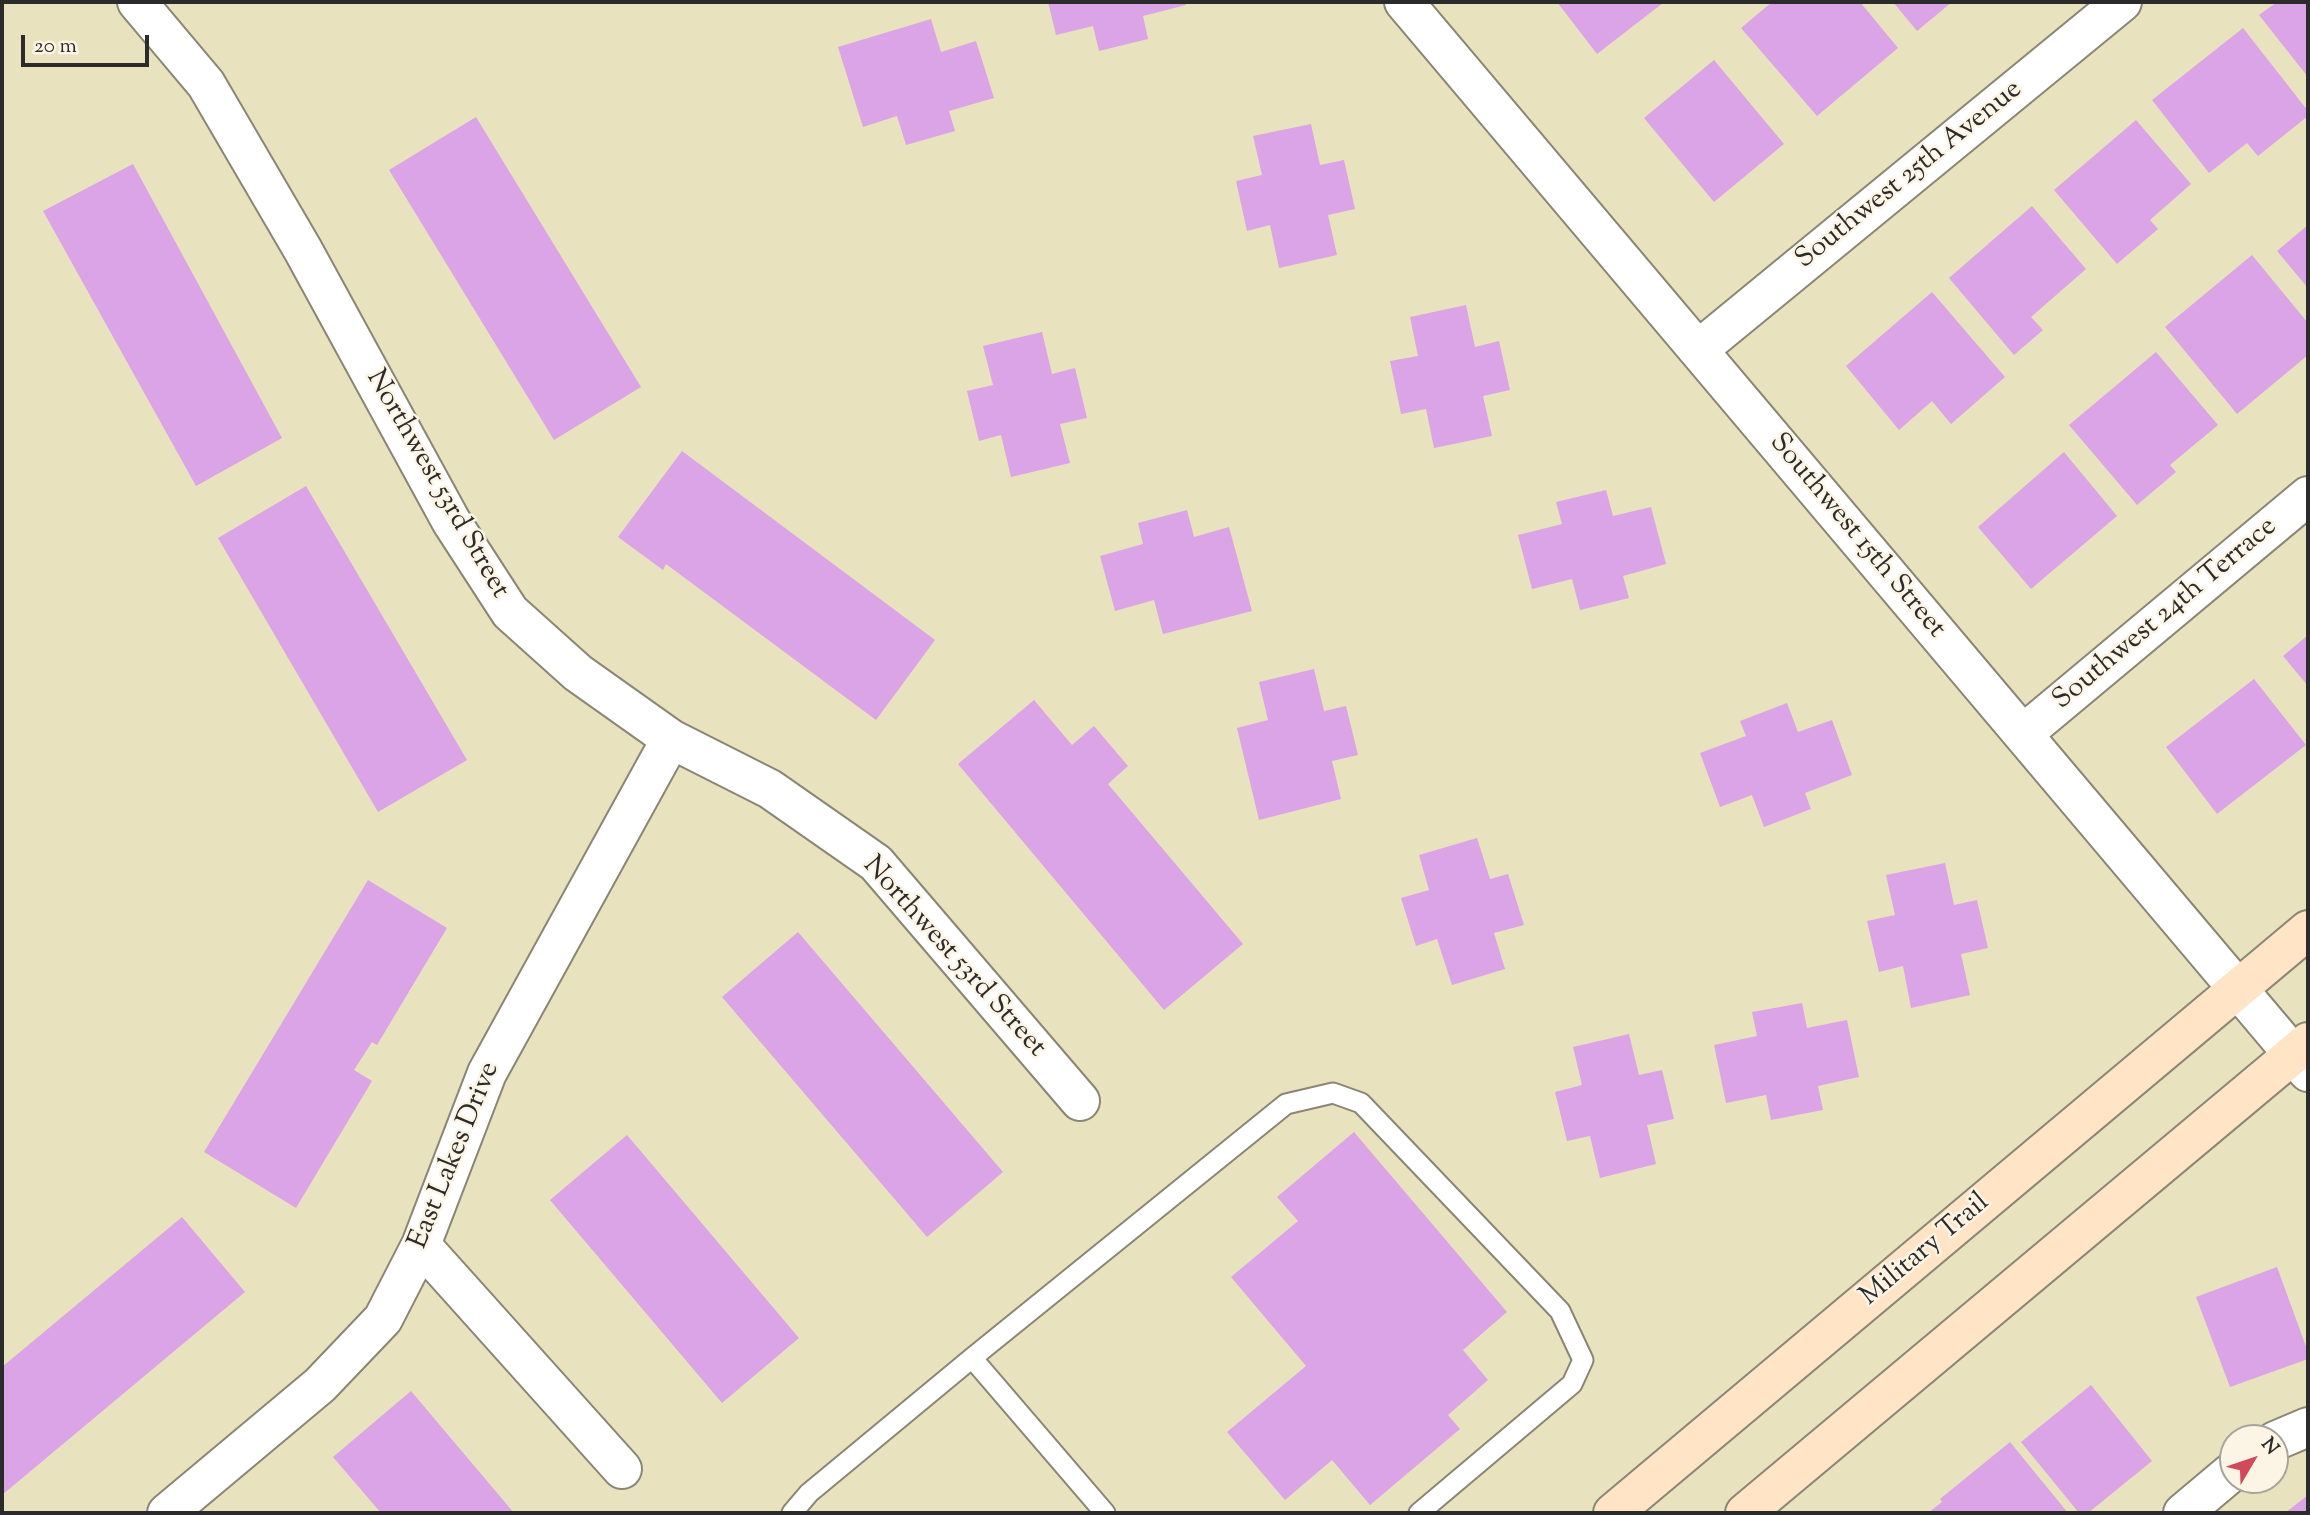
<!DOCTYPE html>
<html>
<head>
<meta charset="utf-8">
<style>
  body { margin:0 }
  #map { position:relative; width:2310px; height:1515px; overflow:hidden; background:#e9e2bf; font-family:"Sorts Mill Goudy",serif }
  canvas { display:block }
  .frame { position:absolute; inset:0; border:4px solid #2b2b2b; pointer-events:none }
  .north { position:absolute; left:2219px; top:1424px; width:70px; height:70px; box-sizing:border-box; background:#fcf5e5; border:2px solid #a8a49b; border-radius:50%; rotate:51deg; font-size:19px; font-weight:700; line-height:28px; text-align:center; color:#2b2b2b }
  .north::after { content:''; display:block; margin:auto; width:24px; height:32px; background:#d1495b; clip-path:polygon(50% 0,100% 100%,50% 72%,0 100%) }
  .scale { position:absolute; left:21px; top:35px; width:128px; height:32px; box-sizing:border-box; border:4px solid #2b2b2b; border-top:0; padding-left:9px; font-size:21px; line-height:24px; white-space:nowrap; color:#2b2b2b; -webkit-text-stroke:5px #fcf5e5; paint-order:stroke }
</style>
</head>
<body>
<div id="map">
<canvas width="2310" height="1515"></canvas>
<div class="frame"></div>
<div class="north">N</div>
<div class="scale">20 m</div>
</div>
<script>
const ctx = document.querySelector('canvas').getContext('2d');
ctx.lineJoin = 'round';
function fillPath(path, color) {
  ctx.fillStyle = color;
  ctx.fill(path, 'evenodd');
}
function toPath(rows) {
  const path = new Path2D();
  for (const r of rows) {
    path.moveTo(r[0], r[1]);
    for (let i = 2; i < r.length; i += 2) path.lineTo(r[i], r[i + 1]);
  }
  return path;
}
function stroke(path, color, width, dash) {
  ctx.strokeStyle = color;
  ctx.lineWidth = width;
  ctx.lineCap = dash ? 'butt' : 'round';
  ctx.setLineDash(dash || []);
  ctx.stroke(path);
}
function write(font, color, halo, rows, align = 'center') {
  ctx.font = font + ' "Sorts Mill Goudy",serif';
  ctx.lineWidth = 5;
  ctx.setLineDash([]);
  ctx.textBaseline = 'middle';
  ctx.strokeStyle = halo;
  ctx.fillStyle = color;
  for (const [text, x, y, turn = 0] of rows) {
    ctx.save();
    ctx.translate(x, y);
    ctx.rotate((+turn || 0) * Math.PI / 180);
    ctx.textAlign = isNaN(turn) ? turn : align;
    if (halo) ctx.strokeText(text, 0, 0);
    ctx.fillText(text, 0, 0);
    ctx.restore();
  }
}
const building = toPath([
  [1048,2,1185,2,1186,5,1143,16,1148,39,1099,51,1093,26,1056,35],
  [1557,2,1661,2,1663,3,1597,54],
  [1772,2,1860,2,1898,48,1817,116,1741,28],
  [1893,2,1952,2,1917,31],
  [2277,2,2308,2,2308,77,2259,15],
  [931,19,941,52,976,41,994,98,949,111,955,131,906,145,897,116,863,127,838,47],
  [2243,28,2308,111,2308,116,2258,156,2247,143,2209,173,2152,100],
  [1714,60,1784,144,1714,202,1644,118],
  [476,117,641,387,554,440,389,170],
  [2136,120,2191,184,2150,220,2158,229,2117,264,2054,190],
  [1311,124,1320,165,1344,160,1355,209,1328,215,1337,255,1279,268,1270,225,1247,231,1236,181,1262,175,1253,136],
  [133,164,282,438,196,486,43,211],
  [2032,206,2086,269,2031,317,2043,330,2014,355,1949,278],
  [2308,225,2308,288,2277,251],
  [2252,255,2308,323,2308,355,2237,414,2165,327],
  [1932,292,2005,377,1951,424,1932,401,1899,430,1846,366],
  [1466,305,1475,347,1499,341,1510,390,1483,396,1492,436,1434,448,1426,409,1401,414,1390,361,1418,356,1410,317],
  [1042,332,1052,374,1075,368,1087,418,1060,424,1070,463,1011,477,1001,435,979,441,967,391,993,385,983,346],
  [2156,352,2218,425,2170,465,2176,472,2137,505,2069,425],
  [682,451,935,640,876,720,666,564,663,570,618,537],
  [2064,452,2117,516,2031,589,1978,527],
  [306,486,467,760,378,812,218,538],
  [1606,490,1613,516,1651,507,1666,564,1623,576,1629,598,1580,610,1572,579,1532,589,1518,535,1562,524,1556,502],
  [1187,510,1194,537,1229,527,1252,611,1163,634,1154,600,1115,611,1100,556,1143,544,1138,523],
  [2308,635,2308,686,2283,656],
  [1314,669,1324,711,1346,706,1358,755,1332,761,1341,799,1259,820,1237,728,1268,720,1259,682],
  [2254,679,2306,745,2217,814,2166,747],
  [1034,700,1072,745,1094,726,1128,766,1108,784,1243,944,1164,1010,958,764],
  [1787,703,1798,732,1832,720,1852,775,1805,793,1811,809,1764,827,1752,795,1720,807,1700,753,1746,736,1740,721],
  [1477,838,1490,879,1508,874,1524,925,1494,933,1505,969,1452,985,1437,939,1416,946,1401,898,1429,890,1419,855],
  [1945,863,1954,905,1977,900,1988,948,1961,954,1970,995,1911,1008,1903,966,1879,972,1867,921,1895,915,1886,875],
  [368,880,447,928,377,1045,372,1042,354,1070,372,1081,296,1208,204,1152],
  [798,932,1003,1172,927,1237,722,997],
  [1802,1003,1807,1028,1847,1020,1859,1077,1818,1086,1823,1110,1771,1120,1766,1095,1726,1103,1714,1045,1757,1036,1752,1012],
  [1629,1034,1639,1075,1662,1070,1674,1119,1647,1125,1656,1164,1600,1178,1590,1136,1567,1141,1555,1092,1582,1085,1573,1047],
  [1354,1132,1507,1312,1463,1350,1488,1380,1448,1415,1460,1429,1370,1505,1332,1460,1285,1500,1227,1432,1306,1366,1231,1277,1298,1221,1277,1197],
  [627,1135,799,1338,722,1403,550,1200],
  [182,1217,245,1292,2,1495,2,1367],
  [2277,1267,2308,1352,2308,1359,2230,1387,2196,1297],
  [2091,1385,2152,1461,2088,1513,2079,1513,2021,1442],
  [411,1391,514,1513,381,1513,333,1457],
  [2010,1442,2068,1513,1928,1513,1942,1502,1940,1499],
  [2308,1495,2308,1513,2285,1513]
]);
const lane = toPath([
  [972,1358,1105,1513],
  [792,1513,809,1493,972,1358,1286,1104,1333,1093,1361,1103,1560,1311,1583,1360,1572,1384,1419,1513]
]);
const street = toPath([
  [137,2,206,84,303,250,451,521,510,612,578,673,671,739,770,789,876,863,1080,1101],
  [1404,2,2308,1072],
  [1698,350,2122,2],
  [2023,734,2308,496],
  [421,1245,622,1469],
  [2275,1441,2308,1427],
  [167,1513,320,1385,383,1319,421,1245,487,1073,671,739],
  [2183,1513,2233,1471]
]);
const secondary = toPath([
  [1613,1513,2308,930],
  [1745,1513,2308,1042]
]);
const streetNames = [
  ["Southwest 25th Avenue",1910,176,-39],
  ["Northwest 53rd Street",436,485,60],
  ["Southwest 15th Street",1856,537,50],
  ["Southwest 24th Terrace",2166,615,-40],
  ["Northwest 53rd Street",953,958,48],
  ["East Lakes Drive",456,1156,-68],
  ["Military Trail",1926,1251,-40]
];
fillPath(building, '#daa4e6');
stroke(lane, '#8a8675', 23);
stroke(street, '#8a8675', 42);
stroke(secondary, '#8a8675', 42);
stroke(lane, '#fff', 19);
stroke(street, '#fff', 38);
stroke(secondary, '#ffe4c6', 38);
write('28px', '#2b2b2b', '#fcf5e5', streetNames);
</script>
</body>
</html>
